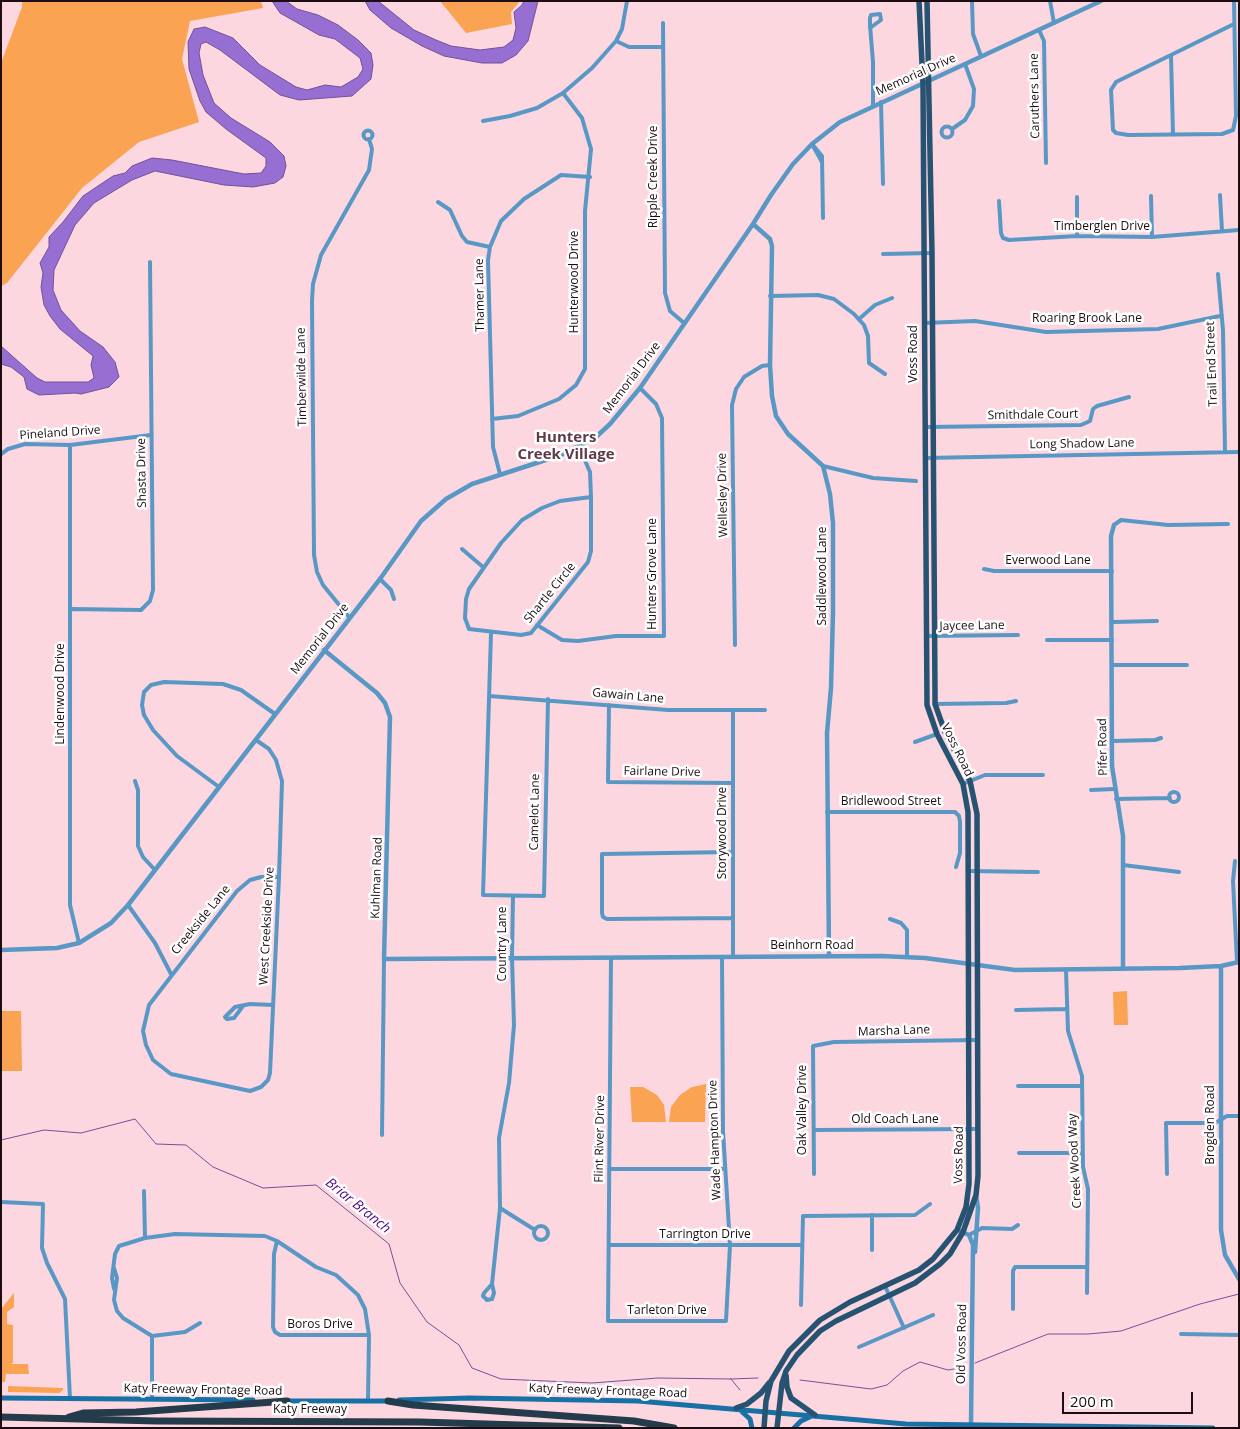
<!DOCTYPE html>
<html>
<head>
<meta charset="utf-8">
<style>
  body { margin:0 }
  #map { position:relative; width:1240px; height:1429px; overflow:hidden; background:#fdd7e0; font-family:"Open Sans",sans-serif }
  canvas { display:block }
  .frame { position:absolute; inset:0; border:2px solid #1d0d12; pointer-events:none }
  .scale { position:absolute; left:1062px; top:1392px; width:131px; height:22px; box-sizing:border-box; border:2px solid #1d0d12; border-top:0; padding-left:6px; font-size:15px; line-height:18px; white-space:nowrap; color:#1d0d12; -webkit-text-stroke:4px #fff; paint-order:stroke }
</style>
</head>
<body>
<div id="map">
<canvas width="1240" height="1429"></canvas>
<div class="frame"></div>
<div class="scale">200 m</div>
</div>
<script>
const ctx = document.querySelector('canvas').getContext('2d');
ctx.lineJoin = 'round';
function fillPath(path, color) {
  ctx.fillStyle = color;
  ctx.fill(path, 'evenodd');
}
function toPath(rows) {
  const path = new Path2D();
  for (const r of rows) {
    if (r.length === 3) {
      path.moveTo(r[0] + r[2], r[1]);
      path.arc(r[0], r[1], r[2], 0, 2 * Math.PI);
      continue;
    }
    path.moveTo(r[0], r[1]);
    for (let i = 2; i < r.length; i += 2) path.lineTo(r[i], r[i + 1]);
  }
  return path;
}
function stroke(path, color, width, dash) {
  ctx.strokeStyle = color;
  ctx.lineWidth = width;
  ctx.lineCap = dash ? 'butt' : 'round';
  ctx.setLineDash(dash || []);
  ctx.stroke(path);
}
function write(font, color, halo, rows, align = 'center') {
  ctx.font = font + ' "Open Sans",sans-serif';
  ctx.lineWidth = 5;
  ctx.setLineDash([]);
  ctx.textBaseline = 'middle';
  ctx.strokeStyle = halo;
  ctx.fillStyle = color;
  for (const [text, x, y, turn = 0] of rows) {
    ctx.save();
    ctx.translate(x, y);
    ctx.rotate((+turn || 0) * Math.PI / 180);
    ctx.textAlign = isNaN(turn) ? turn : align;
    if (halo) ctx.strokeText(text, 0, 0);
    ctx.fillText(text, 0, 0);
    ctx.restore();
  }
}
const green = toPath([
  [22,1,261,1,263,8,190,21,182,59,199,122,139,142,82,188,7,283,1,286,1,63,22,7],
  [440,1,520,1,511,12,512,24,466,33],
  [1127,991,1128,1025,1114,1025,1113,992],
  [1,1011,21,1011,22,1071,1,1071],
  [706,1084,705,1122,669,1122,671,1107,680,1095,692,1087],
  [630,1087,643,1087,657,1095,664,1105,666,1122,632,1122],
  [14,1293,14,1307,7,1312,7,1324,13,1325,13,1363,11,1364,28,1364,29,1374,6,1374,5,1382,1,1382,1,1309],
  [8,1386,63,1388,63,1390,59,1393,8,1392]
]);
const water = toPath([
  [272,1,286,1,297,9,318,15,338,25,358,40,371,53,373,65,371,79,352,96,299,100,280,95,220,50,206,42,201,44,199,53,203,75,214,103,231,118,270,142,284,156,286,166,283,177,275,183,253,187,224,185,155,171,132,180,94,203,75,225,54,270,53,290,61,310,80,331,103,347,115,362,119,377,109,387,81,394,75,393,39,395,27,389,24,377,11,367,1,364,1,346,37,378,45,382,88,382,94,378,91,365,93,356,60,329,50,316,44,305,41,287,43,273,40,263,49,247,49,237,63,222,83,196,113,176,125,173,132,166,152,158,172,160,244,174,261,173,266,166,266,158,226,129,206,112,200,101,189,69,188,42,194,29,205,27,233,38,260,65,296,87,307,90,325,85,341,87,358,77,363,69,360,58,335,39,319,35,280,13,272,1],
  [365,1,378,1,414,30,436,40,451,46,480,50,504,47,513,40,516,28,514,12,522,5,524,1,538,1,528,41,516,55,502,63,482,63,444,56,422,46,391,28,370,10,365,1]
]);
const stream = toPath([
  [1,1140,44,1130,81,1133,135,1119,156,1144,186,1145,213,1167,263,1188,316,1185,389,1244,400,1283,427,1322,459,1345,472,1368,501,1379,592,1383,658,1378,731,1379,740,1390],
  [975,1363,1048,1334,1088,1334,1121,1331,1200,1304,1239,1294],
  [731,1379,758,1378],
  [800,1380,871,1389,887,1385,903,1371,920,1362,948,1370,965,1367]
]);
const minor = toPath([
  [972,1,973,34,981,56],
  [1050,1,1054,23],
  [663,23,665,293,670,311,684,323],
  [1234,24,1116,82,1111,90,1113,130,1116,133,1128,135,1222,134,1233,130,1236,116,1234,1],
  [870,28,881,20,880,14,871,15,870,18,870,25,873,62,873,106],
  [1039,30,1044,41,1046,163],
  [616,41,629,47,663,47],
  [1171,55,1173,134],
  [881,102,883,184],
  [483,121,510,116,537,108,563,93,592,68,616,41,622,29,627,1],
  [947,132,5.5],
  [952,129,965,120,973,106,974,89,965,64],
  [368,135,4.5],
  [812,144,822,156,823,218],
  [813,146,822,162],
  [1220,195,1222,231],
  [1151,196,1152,237],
  [999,201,1001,233,1003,238,1009,240,1077,236,1152,237,1239,230],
  [438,202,450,210,462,236,467,242,490,247],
  [1077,236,1077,197],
  [883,254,932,253],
  [1218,274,1223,330,1225,452],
  [770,296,818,295,834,299,854,314,864,325,868,336,869,363,885,374],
  [859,319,875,305,892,298],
  [924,323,975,321,1046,332,1158,329,1220,316],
  [492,419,518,416,559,399,576,385,585,369,585,211,591,149,582,118,563,93],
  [925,427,1081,425,1090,421,1093,409,1097,406,1129,397],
  [70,445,70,905,79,943],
  [579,447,590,472,591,497,591,551,588,562,531,633,521,635,469,629,465,618,466,599,469,589,501,543,522,520,542,508,560,501,591,497],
  [1,454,8,449,25,444,70,445,151,435],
  [925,458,1239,452],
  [823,466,873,478,916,481],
  [500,474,493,447,488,260,490,247,501,221,524,199,561,175,590,177],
  [1114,525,1121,520,1168,525,1228,524],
  [462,549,483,567],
  [984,569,994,571,1112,571],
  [380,579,391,590,394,599],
  [72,609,141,610,150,601,153,590,150,262],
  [349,617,323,585,317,572,314,555,312,301,313,284,321,255,369,170,372,149,369,139],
  [1113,622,1157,621],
  [537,625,562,640,578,641,616,636,664,636,662,418,656,404,640,388],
  [491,633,483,895,544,896,548,699],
  [927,636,1018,635],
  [1047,640,1112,640],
  [735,645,732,405,736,389,744,377,762,366,770,365],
  [1113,665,1187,665],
  [489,696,668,710,765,710],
  [935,704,1006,703,1016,701],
  [609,705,608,782,733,783],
  [733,710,733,957],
  [256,740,269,749,276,760,282,781,279,877,270,1073,268,1080,261,1087,250,1091,171,1074,153,1060,146,1045,143,1031,149,1005,237,891,250,880,261,877,279,877],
  [1112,741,1155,740,1161,738],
  [915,742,937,734],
  [135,781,138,790,138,846,143,857,155,870],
  [963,784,985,775,1043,775],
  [219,787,177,756,153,730,144,715,142,705,144,692,151,685,164,682,223,684,241,690,275,714],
  [1091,790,1114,789],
  [1174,797,5],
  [1116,799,1170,798],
  [827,812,955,812,959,816,960,822,960,853,956,867],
  [733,852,602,854,602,913,603,917,607,919,733,918],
  [1235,861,1233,881,1237,962],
  [1123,865,1179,872],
  [968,871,1038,872],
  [128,905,155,943,171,974],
  [890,919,901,923,907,930,907,957],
  [611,958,608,1321,726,1321,730,1245,723,1131,722,957],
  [1066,970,1068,1031,1082,1076,1083,1167,1088,1189,1087,1293],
  [243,1006,234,1018,227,1019,225,1017,235,1007,250,1004,273,1005],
  [1016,1010,1066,1009],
  [1018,1086,1082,1086],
  [814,1130,977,1129],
  [382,1135,384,959],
  [1019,1153,1083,1153],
  [609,1169,725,1169],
  [814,1174,813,1046,834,1042,977,1040],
  [1167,1174,1166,1123,1215,1123,1227,1116,1239,1116],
  [144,1191,145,1238],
  [1,1202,43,1204,42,1248,47,1263,65,1299,70,1398],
  [500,1208,535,1230],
  [872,1215,872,1250],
  [541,1233,7],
  [969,1235,982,1228,1012,1229,1018,1225],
  [277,1241,274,1254,273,1327,275,1332,280,1335,369,1335],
  [609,1245,801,1245],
  [114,1268,117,1278,114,1300,117,1311,123,1318,152,1336],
  [492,1284,484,1293,483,1296,487,1300,492,1299,494,1293,492,1284,500,1208,499,1138,509,1083,514,1025,512,958,513,896],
  [885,1286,904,1328],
  [114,1289,112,1278,115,1254,119,1246,145,1238,175,1234,265,1236,277,1241,316,1267,336,1275,358,1295,365,1309,369,1335,368,1401],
  [801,1305,803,1216,915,1215,930,1204],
  [1013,1309,1013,1271,1015,1267,1087,1267],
  [1181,1334,1239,1335],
  [152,1336,152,1399],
  [152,1336,185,1332,200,1323],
  [859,1347,933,1315]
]);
const tertiary = toPath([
  [753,224,770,239,772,246,770,365,772,396,776,416,788,434,823,466,830,494,833,523,833,612,831,688,827,733,829,956],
  [1114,525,1111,536,1112,766,1123,836,1123,969],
  [324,650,377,693,385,703,390,717,384,959,881,956,925,958,1015,970,1180,968,1221,966,1239,962],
  [1,950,57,948,79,943,111,923,128,905,380,579,421,521,446,499,472,484,561,455,596,437,610,424,640,388,753,224,771,195,793,164,812,144,840,122,1101,1],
  [1221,966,1221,1230,1225,1255,1239,1279],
  [960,1231,969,1235,973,1245,971,1424],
  [975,1252,978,1208,976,1195]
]);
const secondary = toPath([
  [1,1398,253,1400],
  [399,1400,469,1398,638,1401,906,1424,1213,1428],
  [284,1401,391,1401],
  [739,1409,750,1419,752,1428],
  [794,1428,801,1421,814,1415]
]);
const primary = toPath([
  [786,1375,787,1387,791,1398,815,1415],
  [736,1408,747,1404,761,1393,769,1383],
  [764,1428,766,1401,771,1381,789,1351,820,1320,850,1302,919,1270,933,1259,957,1230,966,1207,969,1184,968,812,963,784,937,734,927,705,923,84,919,1],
  [777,1428,782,1383,786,1371,797,1355,820,1331,836,1321,915,1283,940,1264,950,1254,963,1232,976,1195,978,1176,977,814,970,781,945,732,935,704,935,692,932,253,927,1]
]);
const motorway = toPath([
  [388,1401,413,1405,634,1421,674,1428],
  [1,1417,157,1421,420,1422,619,1428],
  [69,1417,83,1413,136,1412,287,1401]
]);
const streetNames = [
  ["Memorial Drive",916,75,-24],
  ["Caruthers Lane",1035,96,-91],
  ["Ripple Creek Drive",654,177,-90],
  ["Timberglen Drive",1102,227],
  ["Hunterwood Drive",575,282,-90],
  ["Thamer Lane",480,295,-91],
  ["Roaring Brook Lane",1087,319],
  ["Voss Road",914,354,-90],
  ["Trail End Street",1212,364,-92],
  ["Timberwilde Lane",302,377,-91],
  ["Memorial Drive",632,378,-53],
  ["Smithdale Court",1033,415,-1],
  ["Pineland Drive",60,433,-4],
  ["Long Shadow Lane",1082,444,-1],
  ["Shasta Drive",142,473,-91],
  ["Wellesley Drive",723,495,-91],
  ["Everwood Lane",1048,561],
  ["Hunters Grove Lane",653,574,-90],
  ["Saddlewood Lane",823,576,-90],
  ["Shartle Circle",550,593,-51],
  ["Jaycee Lane",972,626,-1],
  ["Memorial Drive",320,639,-52],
  ["Lindenwood Drive",61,694,-90],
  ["Gawain Lane",628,696,5],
  ["Pifer Road",1103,747,-91],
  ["Voss Road",957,750,64],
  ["Fairlane Drive",662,772,1],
  ["Bridlewood Street",891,802],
  ["Camelot Lane",535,812,-89],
  ["Storywood Drive",723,833,-90],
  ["Kuhlman Road",377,878,-88],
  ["Creekside Lane",201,920,-51],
  ["West Creekside Drive",267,926,-87],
  ["Country Lane",503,944,-90],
  ["Beinhorn Road",812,946],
  ["Marsha Lane",894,1031,-2],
  ["Oak Valley Drive",803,1110,-90],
  ["Old Coach Lane",895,1120],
  ["Brogden Road",1211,1125,-90],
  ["Flint River Drive",600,1139,-89],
  ["Wade Hampton Drive",715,1140,-92],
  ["Voss Road",959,1155,-89],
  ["Creek Wood Way",1075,1161,-93],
  ["Tarrington Drive",705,1235],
  ["Tarleton Drive",667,1311],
  ["Boros Drive",320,1325],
  ["Old Voss Road",962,1344,-89],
  ["Katy Freeway Frontage Road",203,1390,1],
  ["Katy Freeway Frontage Road",608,1391,2],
  ["Katy Freeway",310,1410]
];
const waterNames = [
  ["Briar Branch",358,1206,39]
];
const quarterNames = [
  ["Hunters",566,438],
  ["Creek Village",566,455]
];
fillPath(green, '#f9a353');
fillPath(water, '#976ed1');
stroke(water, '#725198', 1);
stroke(stream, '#725198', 1);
stroke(minor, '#5998c5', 4);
stroke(tertiary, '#5998c5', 4.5);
stroke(secondary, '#1771a5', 5);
stroke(primary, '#275372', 5.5);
stroke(motorway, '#243b4c', 7);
write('12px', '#1d0d12', '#fff', streetNames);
write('italic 14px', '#4f0a88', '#fff', waterNames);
write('bold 15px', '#603a45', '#fff', quarterNames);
</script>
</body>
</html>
